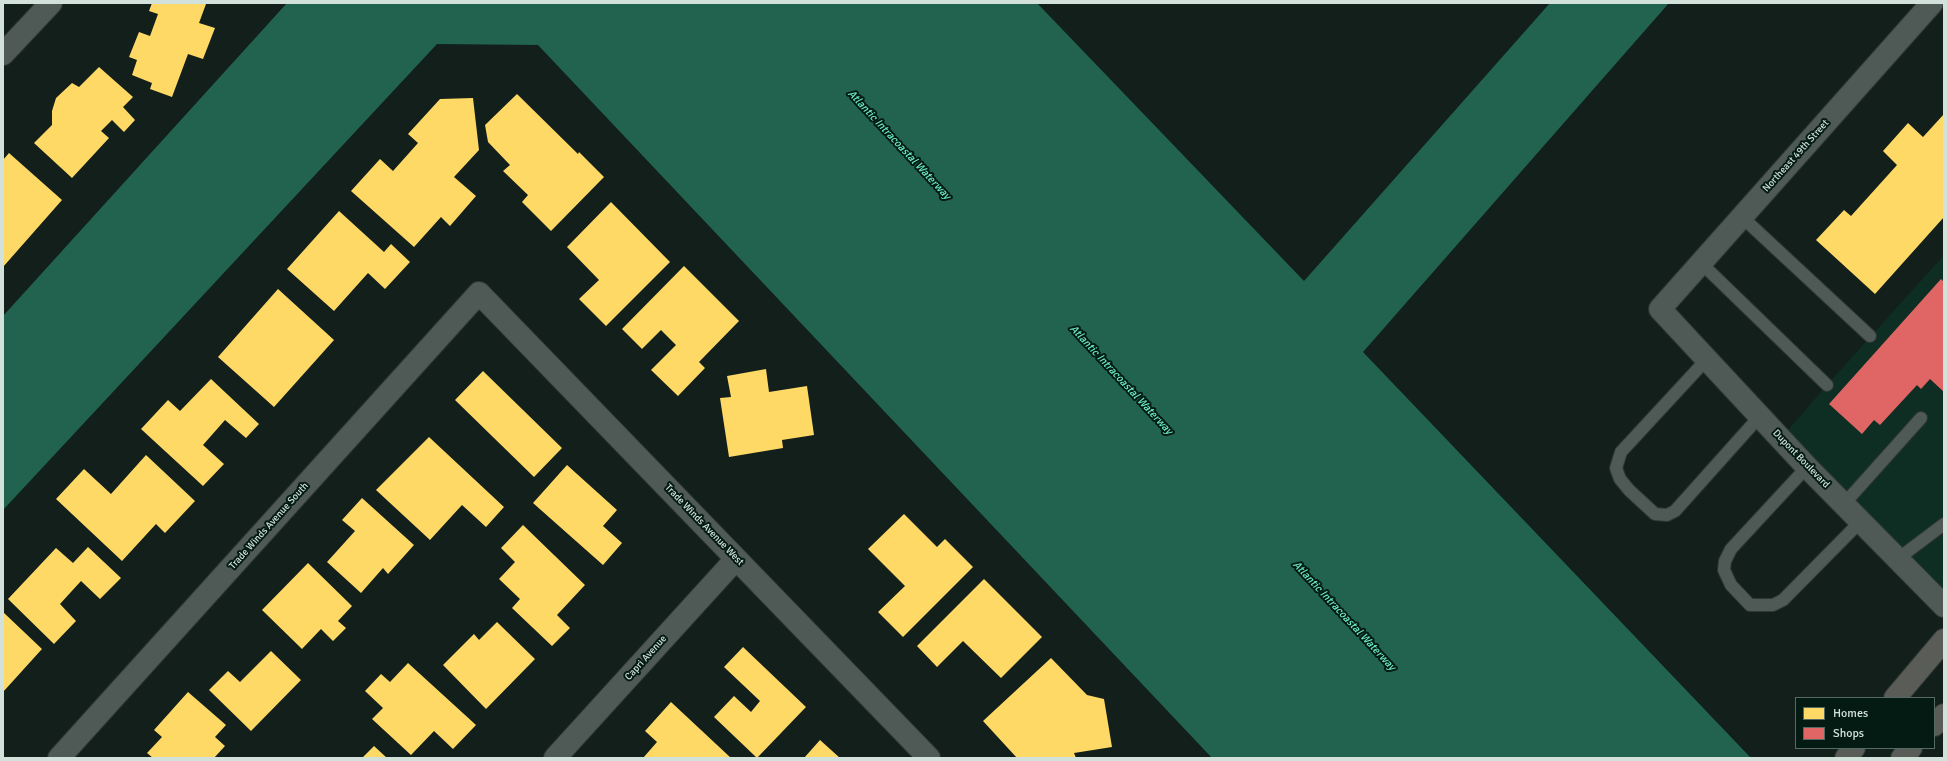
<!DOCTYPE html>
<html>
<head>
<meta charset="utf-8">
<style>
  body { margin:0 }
  #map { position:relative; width:1947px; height:761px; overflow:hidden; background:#121f1b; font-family:Signika,sans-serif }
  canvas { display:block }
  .frame { position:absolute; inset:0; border:4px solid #d3e1db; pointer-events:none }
  .legend { position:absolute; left:1795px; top:697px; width:140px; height:52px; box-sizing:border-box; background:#031b13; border:1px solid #566a63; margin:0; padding:5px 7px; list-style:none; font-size:12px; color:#d3e1db }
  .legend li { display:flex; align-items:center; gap:8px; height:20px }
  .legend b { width:20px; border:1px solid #566a63 }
</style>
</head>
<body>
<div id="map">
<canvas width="1947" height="761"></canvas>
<div class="frame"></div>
<ul class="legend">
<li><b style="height:11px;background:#ffd966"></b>Homes</li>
<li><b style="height:11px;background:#e06666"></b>Shops</li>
</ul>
</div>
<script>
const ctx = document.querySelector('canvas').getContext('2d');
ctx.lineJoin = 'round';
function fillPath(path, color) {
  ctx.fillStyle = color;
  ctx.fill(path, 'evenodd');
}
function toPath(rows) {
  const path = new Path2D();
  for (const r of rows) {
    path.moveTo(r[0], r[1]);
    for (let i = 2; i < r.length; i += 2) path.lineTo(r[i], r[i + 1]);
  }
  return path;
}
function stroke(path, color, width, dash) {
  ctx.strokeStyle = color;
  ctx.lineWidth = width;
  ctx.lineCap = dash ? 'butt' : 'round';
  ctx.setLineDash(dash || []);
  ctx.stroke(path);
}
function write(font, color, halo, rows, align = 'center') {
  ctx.font = font + ' Signika,sans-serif';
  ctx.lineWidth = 4;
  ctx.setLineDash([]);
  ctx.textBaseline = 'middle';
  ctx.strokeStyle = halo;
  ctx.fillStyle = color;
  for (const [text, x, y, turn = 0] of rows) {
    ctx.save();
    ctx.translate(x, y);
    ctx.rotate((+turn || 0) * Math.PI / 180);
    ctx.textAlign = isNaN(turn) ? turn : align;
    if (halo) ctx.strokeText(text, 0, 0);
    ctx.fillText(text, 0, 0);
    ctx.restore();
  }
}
const built = toPath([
  [1944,255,1944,608,1780,439,1827,385]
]);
const water = toPath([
  [287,3,1037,3,1304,281,1550,3,1669,3,1363,352,1751,758,1212,758,538,45,437,44,3,510,3,316]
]);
const homes = toPath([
  [152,3,206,4,199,23,215,28,203,59,188,54,172,97,150,89,152,83,132,75,137,60,129,57,139,32,150,36,158,14,149,11],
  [99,67,133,97,123,107,135,120,124,132,112,120,101,131,109,138,72,178,34,143,52,125,52,111,56,98,72,83,79,87],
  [517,94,578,154,579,152,604,177,551,231,522,202,528,195,503,171,510,165,488,142,485,125],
  [473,98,479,150,454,177,476,196,450,226,441,217,414,247,351,191,380,159,393,171,418,143,408,134,440,99],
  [1944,114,1944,217,1875,294,1816,240,1844,210,1851,216,1897,165,1883,151,1908,123,1923,137],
  [9,153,62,200,3,267,3,160],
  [611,202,670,262,606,326,579,299,599,280,567,247],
  [339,211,384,252,391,244,410,262,385,289,368,273,334,311,287,269],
  [684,266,739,321,699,362,705,368,678,396,651,370,676,345,661,330,642,349,622,329],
  [278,289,334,340,274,407,218,357],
  [766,369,769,392,807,386,814,435,782,440,783,448,729,457,720,398,731,397,727,376],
  [483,371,562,448,534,477,455,400],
  [211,379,259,424,246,438,225,420,203,445,224,464,203,486,141,429,168,400,180,411],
  [429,437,504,507,486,527,462,505,430,540,376,490],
  [146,455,195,501,165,533,156,524,122,561,56,499,84,469,111,494],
  [567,465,617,510,603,526,622,543,603,565,533,503],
  [362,498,414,545,388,574,383,568,361,593,327,562,355,531,342,520],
  [904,514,937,547,945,539,973,567,903,637,878,612,905,586,868,549],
  [523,525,585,585,557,615,570,628,552,646,512,608,520,599,499,579,515,562,501,548],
  [88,547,121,578,100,599,81,581,60,604,76,621,54,644,8,599,56,548,73,563],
  [308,563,352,606,338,621,346,628,333,641,321,629,302,649,262,610],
  [984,579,1042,637,1001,678,963,641,937,667,917,646],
  [3,612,42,649,3,692],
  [497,622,535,659,486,709,443,665,474,634,479,640],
  [743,647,806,707,757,758,714,717,734,696,751,712,760,701,724,667],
  [271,651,301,680,251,731,209,690,228,671,240,682],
  [1051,658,1087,695,1104,699,1112,747,1074,753,1076,758,1017,758,983,721],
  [408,663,476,725,453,749,434,731,411,755,372,719,383,708,365,691,381,674,390,682],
  [188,692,226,725,215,737,225,746,214,758,153,758,147,753,162,737,154,730],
  [671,702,731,758,643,758,657,742,645,731],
  [820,740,840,758,804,758],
  [374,746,387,758,362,758]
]);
const shops = toPath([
  [1941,279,1944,282,1944,392,1930,379,1921,389,1917,385,1880,425,1874,420,1862,434,1829,404]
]);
const lane = toPath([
  [1742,217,1870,336],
  [1701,263,1827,385],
  [1707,359,1621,452,1616,468,1620,479,1629,490,1655,514,1667,515,1675,511,1760,416],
  [1807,467,1731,549,1725,561,1724,570,1731,585,1750,605,1773,605,1783,600,1861,521],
  [1844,504,1921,418],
  [1899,558,1944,524]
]);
const street = toPath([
  [1932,3,1660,309,1807,467,1944,606],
  [3,54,51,3],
  [59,758,479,293,929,758],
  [555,758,736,559]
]);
const primary = toPath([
  [1895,698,1944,640],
  [1934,725,1944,715],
  [1846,758,1854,748],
  [1902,758,1911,748]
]);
const streetNames = [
  ["Northeast 49th Street",1796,156,-48],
  ["Dupont Boulevard",1801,459,46],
  ["Trade Winds Avenue West",704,525,46],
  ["Trade Winds Avenue South",269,526,-48],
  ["Capri Avenue",646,658,-48]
];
const waterNames = [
  ["Atlantic Intracoastal Waterway",899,145,47],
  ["Atlantic Intracoastal Waterway",1121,380,47],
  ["Atlantic Intracoastal Waterway",1344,616,47]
];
fillPath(built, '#0e2e24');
fillPath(water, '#21634f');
fillPath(homes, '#ffd966');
fillPath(shops, '#e06666');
stroke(lane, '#2f3835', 14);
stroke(street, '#2f3835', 24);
stroke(primary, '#2f3835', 24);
stroke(lane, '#4f5956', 12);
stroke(street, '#4f5956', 22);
stroke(primary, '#5a5c58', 22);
write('10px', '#d3e1db', '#031b13', streetNames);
write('italic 11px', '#6ae9c0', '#031b13', waterNames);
</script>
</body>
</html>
